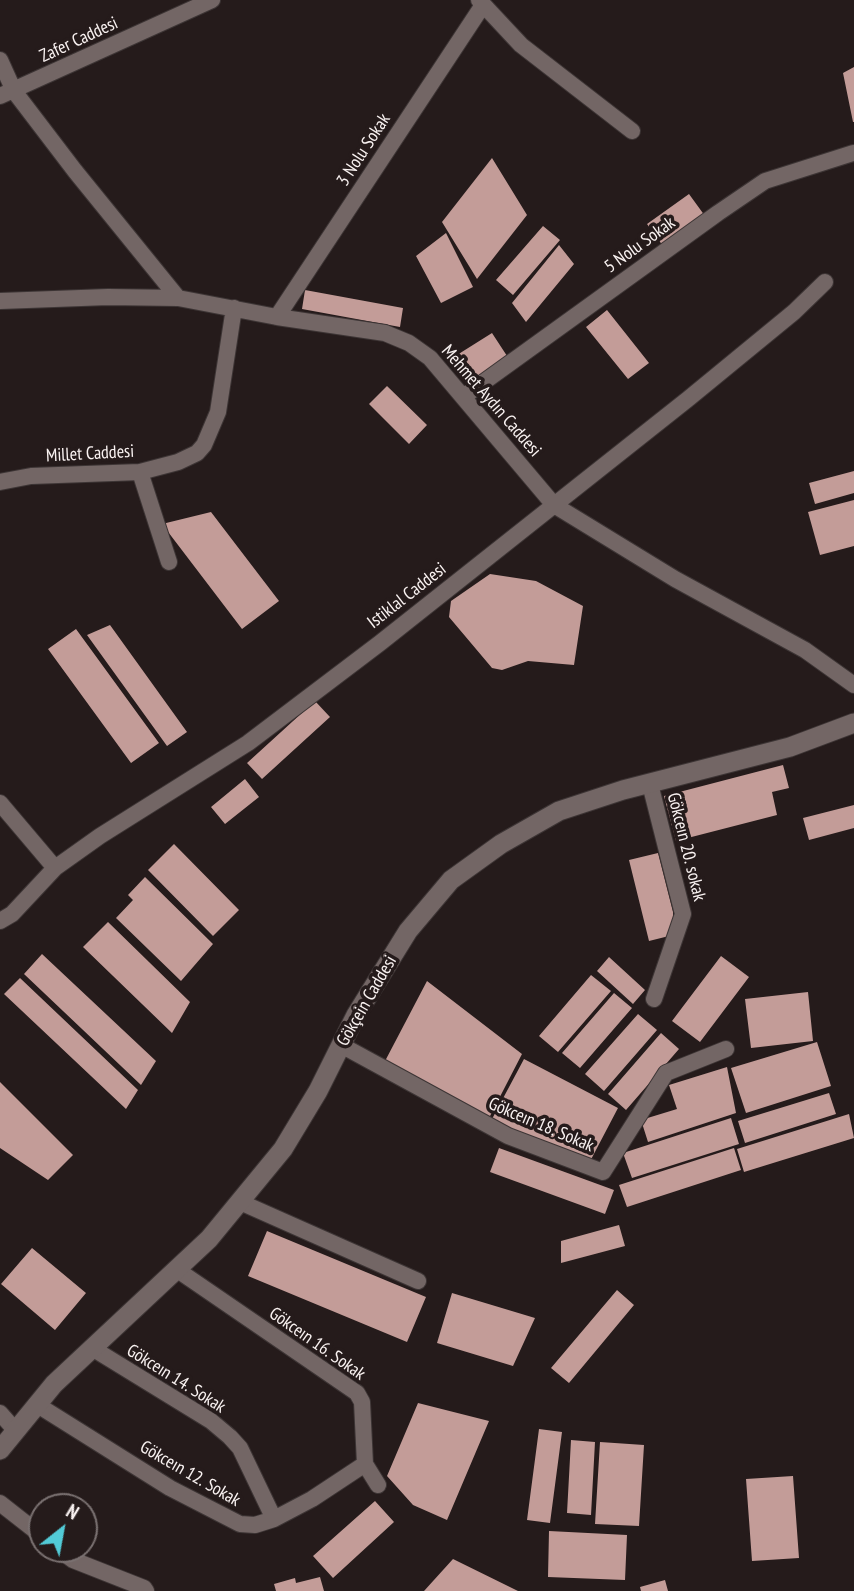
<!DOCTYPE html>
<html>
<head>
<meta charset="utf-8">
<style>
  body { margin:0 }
  #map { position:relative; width:854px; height:1591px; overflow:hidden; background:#251b1b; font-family:"PT Sans Narrow",sans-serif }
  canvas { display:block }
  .north { position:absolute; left:28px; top:1493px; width:70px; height:70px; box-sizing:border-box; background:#251b1b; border:2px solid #7a7171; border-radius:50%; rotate:31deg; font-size:19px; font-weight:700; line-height:28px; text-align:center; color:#f9f2f1 }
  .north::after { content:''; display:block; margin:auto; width:24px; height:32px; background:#52cbd7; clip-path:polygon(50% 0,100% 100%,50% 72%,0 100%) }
</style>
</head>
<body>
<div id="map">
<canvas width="854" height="1591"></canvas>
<div class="north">N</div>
</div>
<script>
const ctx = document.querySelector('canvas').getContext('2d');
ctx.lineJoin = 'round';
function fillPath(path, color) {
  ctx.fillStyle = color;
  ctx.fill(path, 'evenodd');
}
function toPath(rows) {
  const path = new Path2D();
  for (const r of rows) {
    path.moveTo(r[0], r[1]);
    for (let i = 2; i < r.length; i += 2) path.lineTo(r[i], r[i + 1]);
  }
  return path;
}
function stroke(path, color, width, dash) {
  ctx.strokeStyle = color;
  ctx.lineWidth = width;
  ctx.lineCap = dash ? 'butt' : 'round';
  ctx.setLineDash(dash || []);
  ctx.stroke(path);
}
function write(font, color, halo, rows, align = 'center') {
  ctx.font = font + ' "PT Sans Narrow",sans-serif';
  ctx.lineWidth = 7;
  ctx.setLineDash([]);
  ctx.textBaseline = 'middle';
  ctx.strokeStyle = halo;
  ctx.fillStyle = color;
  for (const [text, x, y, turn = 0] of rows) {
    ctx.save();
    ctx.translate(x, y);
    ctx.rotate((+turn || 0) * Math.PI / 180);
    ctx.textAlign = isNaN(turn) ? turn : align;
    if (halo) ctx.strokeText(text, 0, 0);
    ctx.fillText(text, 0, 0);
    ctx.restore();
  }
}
const building = toPath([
  [854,67,854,122,853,122,843,73],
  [492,158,527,215,477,279,442,222],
  [689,194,705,216,663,246,647,224],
  [543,226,560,240,513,295,496,280],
  [446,233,473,287,441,303,416,256],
  [559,245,574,264,526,322,512,303],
  [305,290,403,308,400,327,302,309],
  [607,310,649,363,628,379,586,327],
  [492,333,509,359,474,382,457,355],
  [387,386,427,425,409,444,369,404],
  [854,471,854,493,815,504,809,483],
  [854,500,854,546,820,555,808,512],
  [211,512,279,601,242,629,162,524],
  [490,574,536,581,583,606,574,665,528,661,502,670,492,668,449,617,451,601],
  [110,625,187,732,167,746,87,635],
  [76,629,159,743,131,763,48,649],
  [315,701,330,717,262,779,247,763],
  [783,765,789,788,772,792,777,815,676,841,664,796],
  [245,779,259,797,225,824,211,807],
  [854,805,854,828,809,840,803,818],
  [174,844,239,910,213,936,148,870],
  [658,853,673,912,673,935,649,941,629,860],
  [145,877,213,944,181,981,116,918,133,900,128,895],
  [108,922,190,1002,172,1033,83,947],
  [42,954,156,1061,141,1085,24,974],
  [721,956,749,977,700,1042,672,1021],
  [609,957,645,990,633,1004,597,971],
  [591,975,611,991,558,1052,539,1036],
  [20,978,138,1090,126,1109,4,994],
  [427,981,522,1054,489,1118,384,1063],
  [808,992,813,1041,751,1048,745,999],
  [614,993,632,1008,580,1068,562,1053],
  [638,1014,657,1030,604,1091,585,1074],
  [661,1033,679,1049,626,1110,608,1094],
  [817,1042,831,1086,746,1113,731,1068],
  [524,1059,618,1108,586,1169,492,1119],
  [727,1067,736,1113,648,1142,641,1120,677,1109,669,1085],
  [0,1082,73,1155,48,1180,0,1148],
  [829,1093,836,1114,745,1143,738,1121],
  [849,1114,854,1138,744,1172,737,1149],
  [731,1118,739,1144,632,1178,623,1153],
  [499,1148,614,1190,605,1214,490,1172],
  [734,1148,741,1170,627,1207,619,1185],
  [619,1225,625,1246,561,1263,561,1241],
  [267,1231,426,1297,407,1342,248,1276],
  [32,1248,86,1293,55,1330,1,1284],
  [617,1290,634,1305,569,1383,551,1368],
  [452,1293,535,1318,513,1366,437,1343],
  [418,1403,489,1421,447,1520,413,1505,387,1476],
  [539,1429,562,1432,550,1523,527,1520],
  [571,1440,595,1442,591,1515,567,1513],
  [600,1442,644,1445,639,1526,595,1524],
  [793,1476,799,1558,752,1561,746,1479],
  [375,1501,394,1522,333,1578,313,1556],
  [549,1531,627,1535,625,1580,548,1577],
  [453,1559,518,1591,424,1591],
  [320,1577,324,1591,276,1591,274,1584,295,1578,296,1583],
  [665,1580,668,1591,641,1591,640,1587]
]);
const minor = toPath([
  [479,0,521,45,632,131],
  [0,60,14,91,75,171,178,298],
  [0,96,212,0],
  [0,301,108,297,178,298,277,317,385,333,409,343,430,358,554,505,675,579,805,650,854,685],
  [277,317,483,5],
  [463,397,718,213,765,181,853,153],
  [140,472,169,562],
  [0,482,31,476,140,472,178,462,197,453,204,445,218,412,234,308],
  [650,784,683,914,654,999],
  [0,803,55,868],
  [0,921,12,914,55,868,100,836,248,743,380,643,688,399,794,312,825,282],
  [341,1045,508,1136,603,1172,666,1073,726,1049],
  [240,1202,418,1281],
  [176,1269,357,1393,362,1402,365,1464,378,1485],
  [92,1348,211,1421,230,1437,240,1448,274,1519],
  [36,1404,170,1488,240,1524,255,1525,274,1519,312,1499,365,1464],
  [0,1413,15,1430],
  [0,1503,42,1536],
  [58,1549,73,1560,144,1588,146,1591]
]);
const tertiary = toPath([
  [0,1450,54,1384,209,1239,283,1149,318,1091,356,1015,408,931,451,880,501,844,559,811,623,790,790,747,854,723]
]);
const streetNames = [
  ["Zafer Caddesi",79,40,-25],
  ["3 Nolu Sokak",364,150,-57],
  ["5 Nolu Sokak",640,245,-36],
  ["Mehmet Aydın Caddesi",491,401,49],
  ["Millet Caddesi",90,454,-3],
  ["Istiklal Caddesi",407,596,-38],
  ["Gökceın 20. sokak",686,847,76],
  ["Gökçein Caddesi",367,1001,-60],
  ["Gökceın 18. Sokak",541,1125,23],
  ["Gökceın 16. Sokak",317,1344,35],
  ["Gökceın 14. Sokak",176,1379,32],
  ["Gökceın 12. Sokak",190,1474,30]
];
fillPath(building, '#c39c98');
stroke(minor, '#3d3535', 18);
stroke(tertiary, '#3d3535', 21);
stroke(minor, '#736665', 16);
stroke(tertiary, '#736665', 19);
write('18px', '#f9f2f1', '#251b1b', streetNames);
</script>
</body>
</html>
